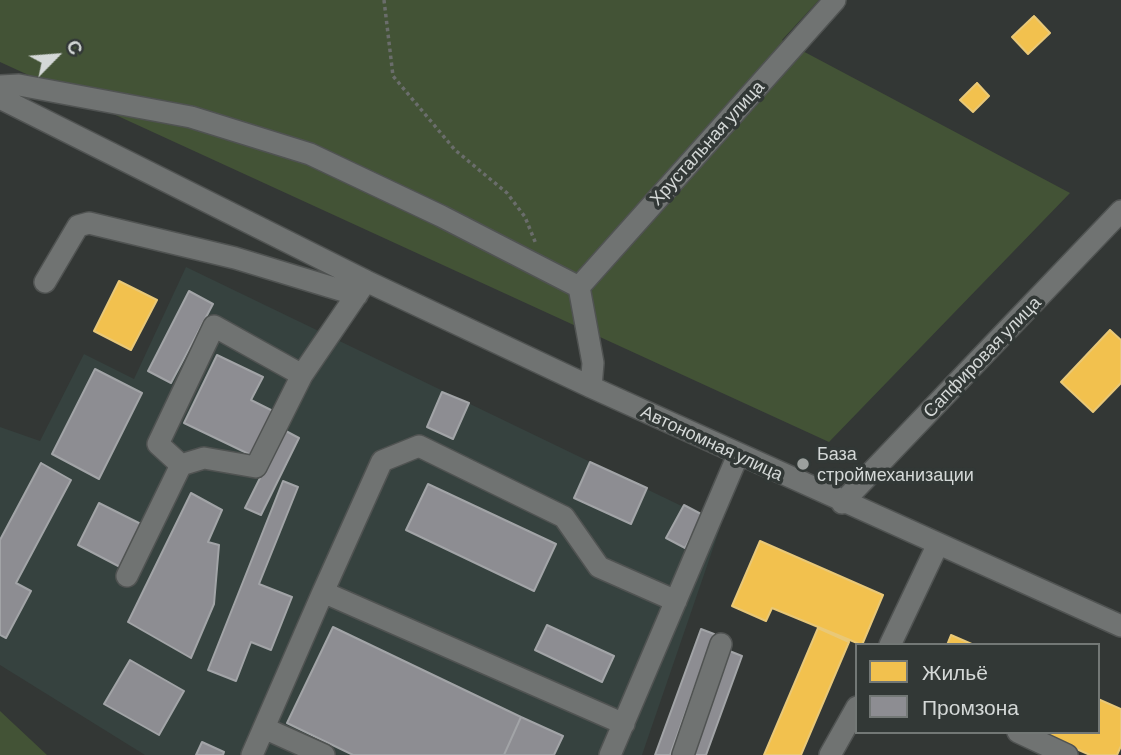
<!DOCTYPE html>
<html>
<head>
<meta charset="utf-8">
<style>
  body { margin:0 }
  #map { position:relative; width:1121px; height:755px; overflow:hidden; background:#333735; font-family:Barlow,sans-serif }
  canvas { display:block }
  .legend { position:absolute; left:855px; top:643px; width:245px; height:91px; box-sizing:border-box; background:#323836; border:2px solid #737876; margin:0; padding:9px 12px; list-style:none; font-size:21px; color:#d4d8d7 }
  .legend li { display:flex; align-items:center; gap:14px; height:35px }
  .legend b { width:35px; border:2px solid #737876 }
  .north { position:absolute; left:21px; top:21px; width:70px; height:70px; -webkit-text-stroke:5px #323836; paint-order:stroke; rotate:65deg; font-size:19px; font-weight:700; line-height:28px; text-align:center; color:#d4d8d7 }
  .north::after { content:''; display:block; margin:auto; width:24px; height:32px; background:#d4d8d7; clip-path:polygon(50% 0,100% 100%,50% 72%,0 100%) }
</style>
</head>
<body>
<div id="map">
<canvas width="1121" height="755"></canvas>
<ul class="legend">
<li><b style="height:19px;background:#f2c14e"></b>Жильё</li>
<li><b style="height:19px;background:#8d8d92"></b>Промзона</li>
</ul>
<div class="north">С</div>
</div>
<script>
const ctx = document.querySelector('canvas').getContext('2d');
ctx.lineJoin = 'round';
function fillPath(path, color) {
  ctx.fillStyle = color;
  ctx.fill(path, 'evenodd');
}
function toPath(rows) {
  const path = new Path2D();
  for (const r of rows) {
    path.moveTo(r[0], r[1]);
    for (let i = 2; i < r.length; i += 2) path.lineTo(r[i], r[i + 1]);
  }
  return path;
}
function stroke(path, color, width, dash) {
  ctx.strokeStyle = color;
  ctx.lineWidth = width;
  ctx.lineCap = dash ? 'butt' : 'round';
  ctx.setLineDash(dash || []);
  ctx.stroke(path);
}
function write(font, color, halo, rows, align = 'center') {
  ctx.font = font + ' Barlow,sans-serif';
  ctx.lineWidth = 7;
  ctx.setLineDash([]);
  ctx.textBaseline = 'middle';
  ctx.strokeStyle = halo;
  ctx.fillStyle = color;
  for (const [text, x, y, turn = 0] of rows) {
    ctx.save();
    ctx.translate(x, y);
    ctx.rotate((+turn || 0) * Math.PI / 180);
    ctx.textAlign = isNaN(turn) ? turn : align;
    if (halo) ctx.strokeText(text, 0, 0);
    ctx.fillText(text, 0, 0);
    ctx.restore();
  }
}
const built = toPath([
  [186,267,721,525,642,755,145,755,0,665,0,427,40,441,84,354,134,379]
]);
const green = toPath([
  [0,0,819,0,782,40,1070,193,829,442,0,62],
  [0,711,47,755,0,755]
]);
const homes = toPath([
  [1034,16,1050,33,1028,54,1012,37,1034,16],
  [977,83,989,96,973,112,960,100,977,83],
  [119,281,157,300,131,350,94,331,119,281],
  [1110,330,1121,340,1121,383,1093,412,1061,382,1110,330],
  [760,541,883,595,862,645,772,608,766,621,732,606,760,541],
  [818,628,849,642,801,755,764,755,818,628],
  [951,635,974,645,947,645,951,635],
  [1098,699,1121,709,1121,746,1117,755,1090,755,1038,732,1098,732,1098,699]
]);
const industry = toPath([
  [189,291,213,304,171,383,148,371,189,291],
  [217,355,263,377,251,400,275,412,253,456,184,423,217,355],
  [95,369,142,393,99,479,52,454,95,369],
  [442,392,469,403,453,439,427,427,442,392],
  [284,430,299,438,261,515,245,508,284,430],
  [590,462,647,488,631,524,574,498,590,462],
  [41,463,71,480,16,583,31,591,6,638,0,635,0,540,41,463],
  [283,481,298,487,259,584,292,597,271,650,251,642,236,681,208,670,283,481],
  [428,484,556,544,534,591,406,530,428,484],
  [191,493,222,510,208,542,219,545,214,604,191,658,128,622,191,493],
  [99,503,143,525,122,568,78,545,99,503],
  [684,505,703,515,685,548,666,538,684,505],
  [547,625,614,656,602,682,535,650,547,625],
  [333,627,521,717,504,755,353,755,287,723,333,627],
  [701,629,714,634,670,755,655,755,701,629],
  [727,650,742,656,706,755,689,755,727,650],
  [130,660,184,691,159,735,104,704,130,660],
  [521,717,563,736,554,755,504,755,521,717],
  [202,742,224,752,223,755,196,755,202,742]
]);
const path = toPath([
  [384,0,393,76,455,150,507,193,525,217,536,244]
]);
const minor = toPath([
  [0,86,19,85,191,117,310,154,441,216,579,287],
  [0,98,366,281,591,387,1121,626],
  [45,282,78,226,89,223,235,258,357,295],
  [579,287,835,0],
  [579,287,593,363,591,387],
  [181,465,158,444,214,326,302,375],
  [842,503,1121,211],
  [127,576,181,465,204,458,256,467,302,375,366,281],
  [890,645,938,544],
  [624,724,323,592,382,461,419,446,564,517,599,567,676,601],
  [264,728,324,755],
  [1018,732,1067,755],
  [252,755,323,592],
  [610,755,738,455],
  [683,755,721,644],
  [830,755,857,707]
]);
const markers = [
  [803,464,7,"#9ca09e"]
];
const streetNames = [
  ["Хрустальная улица",707,143,-48],
  ["Сапфировая улица",982,357,-46],
  ["Автономная улица",712,443,25]
];
const poiNames = [
  ["База",817,454],
  ["строймеханизации",817,475]
];
fillPath(built, '#36423f');
fillPath(green, '#435336');
fillPath(homes, '#f2c14e');
stroke(homes, '#e9c877', 2);
fillPath(industry, '#8d8d92');
stroke(industry, '#a2a4a7', 2);
stroke(minor, '#505352', 24);
stroke(path, '#6a6d6b', 3.5, [3.5, 3.5]);
stroke(minor, '#707372', 21);
for (const [x, y, r, color] of markers) {
  const dot = new Path2D();
  dot.arc(x, y, r, 0, 2 * Math.PI);
  ctx.fillStyle = color;
  ctx.fill(dot);
  stroke(dot, '#323836', 2.5);
}
write('18px', '#d4d8d7', '#323836', streetNames);
write('18px', '#d4d8d7', '#323836', poiNames, 'left');
</script>
</body>
</html>
